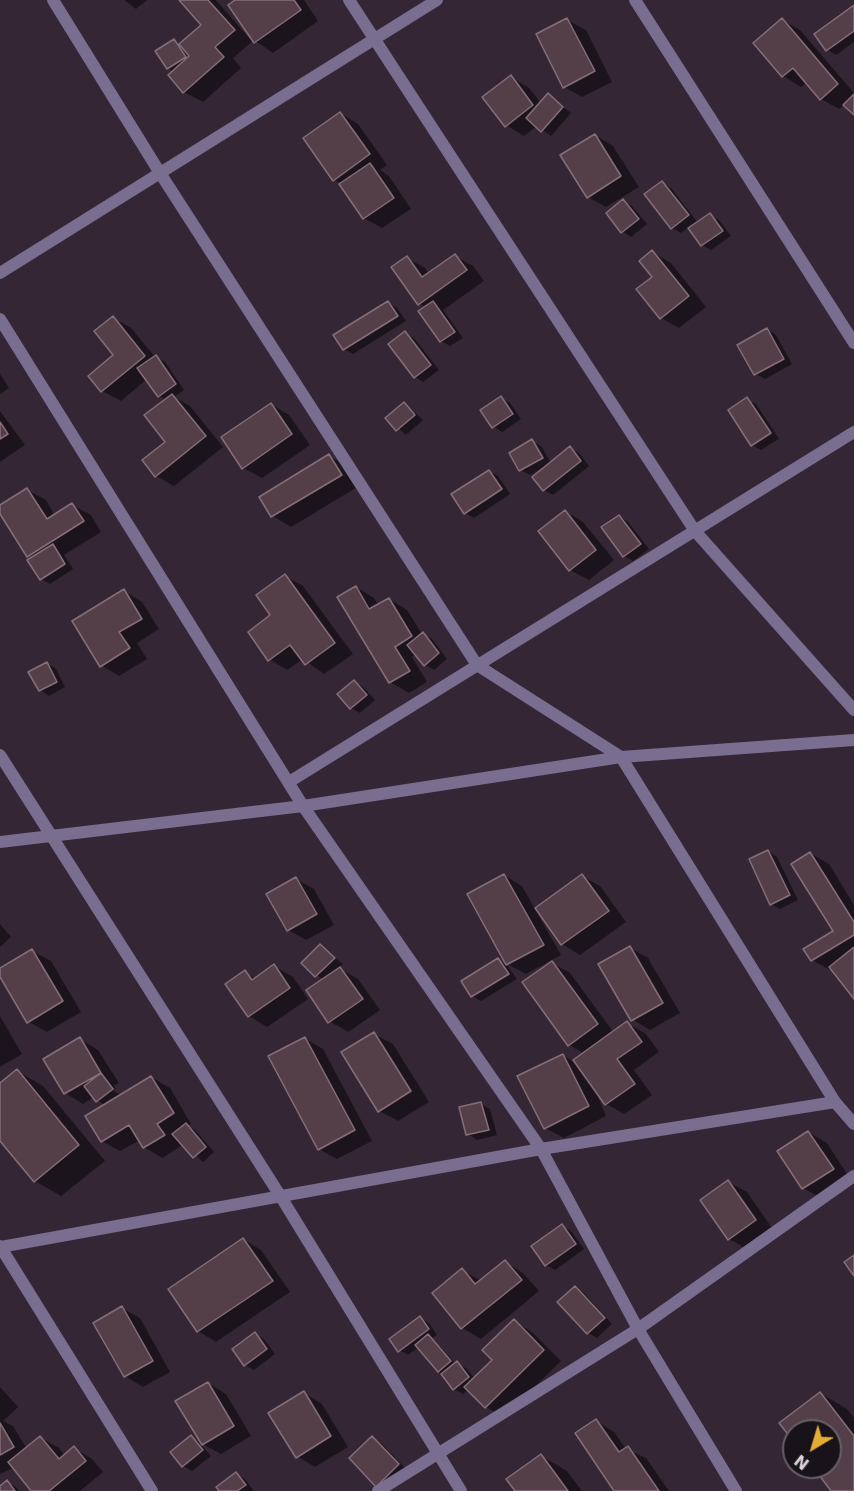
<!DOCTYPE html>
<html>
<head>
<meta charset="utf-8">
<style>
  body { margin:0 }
  #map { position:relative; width:854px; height:1491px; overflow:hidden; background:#352636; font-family:"DejaVu Sans",sans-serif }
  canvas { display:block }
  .north { position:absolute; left:782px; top:1419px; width:60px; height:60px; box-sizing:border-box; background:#181219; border:2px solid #665f67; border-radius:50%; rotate:218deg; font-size:16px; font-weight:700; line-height:24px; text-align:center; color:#dcd2dc }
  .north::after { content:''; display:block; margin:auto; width:21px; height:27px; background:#e4ad35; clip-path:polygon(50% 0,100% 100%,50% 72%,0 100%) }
</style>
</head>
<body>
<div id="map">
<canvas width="854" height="1491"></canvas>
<div class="north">N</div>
</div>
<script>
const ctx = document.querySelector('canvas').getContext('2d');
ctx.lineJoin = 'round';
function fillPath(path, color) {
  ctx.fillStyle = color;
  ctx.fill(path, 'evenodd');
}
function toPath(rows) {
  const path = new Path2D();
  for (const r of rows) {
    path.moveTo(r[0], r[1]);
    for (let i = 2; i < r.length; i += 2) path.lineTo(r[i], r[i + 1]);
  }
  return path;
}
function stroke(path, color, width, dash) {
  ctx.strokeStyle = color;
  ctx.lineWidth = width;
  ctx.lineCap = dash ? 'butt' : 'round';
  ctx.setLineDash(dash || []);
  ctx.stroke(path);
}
const shadow = toPath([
  [124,0,147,0,136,9],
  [181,0,216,0,249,38,238,0,304,0,318,21,273,53,254,40,233,58,241,68,203,102,184,92,174,72,168,68,157,51,174,40,181,45,203,25],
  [854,7,854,42,836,55,828,50,816,35],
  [567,20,586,30,612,82,582,97,564,87],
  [782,20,800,30,854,93,854,113,845,104,839,109,821,99,807,82,801,87,783,76],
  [511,77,529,88,541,103,548,95,571,113,551,136,537,126,524,136,506,125],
  [340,113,358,124,387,165,380,170,389,176,411,209,382,228,364,218,341,183,334,180],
  [595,135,613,146,639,187,606,207,588,197],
  [663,183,671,188,698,223,710,215,719,220,731,236,711,250,702,245,689,227,681,233,672,228],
  [623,200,632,206,647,224,631,237,622,231],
  [652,252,671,263,706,307,679,328,661,318,654,277],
  [455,256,473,266,484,281,443,310,463,338,450,346,441,341,426,308,419,303,407,258,425,268,429,274],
  [388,303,397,308,406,321,353,354,344,349,335,336],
  [113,318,131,328,155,357,165,362,184,390,174,397,190,406,223,447,174,486,156,476,168,443,166,400,159,396,147,379,121,401,102,391,115,355],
  [767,329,776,335,792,364,765,379,756,374,739,345],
  [405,333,414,338,439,370,423,382,415,377],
  [0,374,9,388,0,394],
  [501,398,510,403,521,419,502,432,493,426],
  [747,399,756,404,779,439,761,450,752,445],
  [404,403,423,420,406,435,387,418],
  [271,404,289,415,310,445,262,478,243,468],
  [0,411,25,445,0,462],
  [532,441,541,446,551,463,570,448,579,453,589,466,553,495,544,490,542,468,530,475,521,470],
  [329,456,347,466,359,486,291,527,273,516,261,497],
  [489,471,498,476,510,494,474,518,465,513],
  [27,490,46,500,55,516,72,505,91,515,101,532,64,555,73,569,50,584,41,579,33,558,28,556,0,511,0,507],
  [565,511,583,522,614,560,589,580,570,570],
  [619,516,628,522,649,549,633,561,624,556],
  [285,576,303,586,353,654,324,674,303,659,287,670,269,659,272,616],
  [356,587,374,598,378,605,389,599,407,610,422,634,432,639,447,659,434,670,425,665,416,654,412,657,427,682,409,693,390,682,339,597],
  [124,591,142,602,159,629,137,643,147,659,119,676,101,665],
  [47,663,56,669,65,687,49,696,40,690],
  [354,682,363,687,375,700,360,713,351,708],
  [768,851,777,857,798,900,780,909,771,904],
  [810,853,829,864,854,905,854,996,833,969,830,970,812,960,835,931],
  [504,875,522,886,535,909,582,876,600,886,626,922,580,955,562,944,540,913,538,914,561,955,526,974,507,964],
  [296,879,314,889,334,925,306,940,288,930],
  [0,924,11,937,0,947],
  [320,946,343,964,338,968,358,979,380,1010,348,1032,329,1021,323,980,303,963],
  [630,948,648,958,680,1013,650,1030,632,1019],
  [32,951,51,961,81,1012,47,1032,29,1022,0,974,0,970],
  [498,960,507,965,517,979,481,1001,472,996],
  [552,963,570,973,614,1033,627,1023,646,1034,659,1052,634,1070,652,1095,624,1114,606,1104,594,1087,606,1116,564,1138,545,1128,563,1055,574,1062,585,1054,569,1045],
  [274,966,293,977,308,999,267,1027,249,1016,245,972,256,979],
  [0,1016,22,1054,0,1067],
  [374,1034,393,1044,429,1102,398,1121,379,1111],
  [305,1038,323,1049,372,1141,337,1159,319,1149],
  [80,1039,98,1050,119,1083,114,1086,117,1090,107,1084,106,1086,122,1096,151,1077,170,1088,191,1124,188,1126,195,1130,214,1152,203,1162,184,1144,162,1158,144,1147,140,1140,120,1151,102,1141,105,1106,94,1097,83,1104,65,1093],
  [17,1071,43,1086,105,1161,61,1196,35,1181,0,1139,0,1085],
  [481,1104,490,1109,497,1135,477,1140,468,1134],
  [808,1132,827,1143,851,1180,821,1198,803,1188],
  [728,1182,747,1192,774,1231,747,1249,729,1239],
  [562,1226,571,1231,584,1249,555,1270,546,1265],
  [243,1239,261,1250,290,1292,216,1342,198,1331],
  [505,1262,523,1273,539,1291,481,1339,462,1328,434,1293,462,1270,481,1281],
  [575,1287,584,1293,612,1324,597,1338,588,1333],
  [122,1308,140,1318,170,1372,143,1387,125,1376],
  [420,1318,429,1323,437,1335,432,1338,456,1364,466,1368,475,1379,494,1360,514,1321,532,1332,561,1361,504,1417,486,1407,469,1389,463,1394,454,1389,419,1347,408,1355,399,1350],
  [255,1334,264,1339,275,1354,254,1370,245,1365],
  [208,1383,226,1394,251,1436,221,1454,200,1443,211,1456,192,1471,183,1466,172,1452,191,1437,202,1444],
  [0,1387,18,1407,3,1421,13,1426,27,1449,41,1438,59,1448,65,1456,74,1448,92,1459,103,1472,80,1491,33,1491,15,1467,0,1474],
  [304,1393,322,1404,348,1447,315,1467,297,1456],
  [820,1393,847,1409,854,1418,854,1491,833,1491,815,1467,830,1467,830,1431,794,1431,794,1440,781,1423],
  [596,1421,614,1432,626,1449,646,1458,669,1491,616,1491],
  [372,1438,381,1443,407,1470,377,1485],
  [541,1456,567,1471,582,1491,516,1491],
  [236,1474,245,1479,254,1491,221,1491],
  [7,1482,16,1487,19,1491,0,1491]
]);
const building = toPath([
  [179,0,208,0,235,30,215,47,224,57,183,93,168,75,189,56,179,44,201,25,179,0],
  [235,0,294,0,301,10,254,43,228,5,235,0],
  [854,5,854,31,826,51,814,34,854,5],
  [567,18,595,71,563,88,536,34,567,18],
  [782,18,838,84,820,100,793,68,782,77,753,43,782,18],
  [174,39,186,57,167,69,155,51,174,39],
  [511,75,533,105,505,127,482,97,511,75],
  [548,93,563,107,541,132,526,118,548,93],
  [854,94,854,115,843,105,854,94],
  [340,112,370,154,333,181,303,138,340,112],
  [595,134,621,176,587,198,560,155,595,134],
  [370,163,394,198,363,219,339,184,370,163],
  [662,181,689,215,671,229,644,194,662,181],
  [623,199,639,219,621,233,606,213,623,199],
  [710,213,723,231,701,246,688,228,710,213],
  [652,250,689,296,660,319,636,289,652,277,639,261,652,250],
  [455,254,467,270,418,305,391,267,407,256,422,277,455,254],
  [388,301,398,316,343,350,333,335,388,301],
  [433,301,455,332,440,342,418,311,433,301],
  [113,316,145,356,101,392,88,376,113,355,94,331,113,316],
  [767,328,784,359,754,375,737,345,767,328],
  [405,331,431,365,414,378,388,344,405,331],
  [156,355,176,384,158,397,137,368,156,355],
  [172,394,206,436,155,477,142,460,165,442,144,415,172,394],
  [501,396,513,414,492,428,480,410,501,396],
  [747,397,771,433,751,446,728,410,747,397],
  [404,402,415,415,396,431,385,418,404,402],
  [271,403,292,434,242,469,221,437,271,403],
  [0,422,8,434,0,439,0,422],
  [532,439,543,458,519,471,509,453,532,439],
  [570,446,581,461,543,491,532,477,570,446],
  [329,454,342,475,271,517,259,497,329,454],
  [489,470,502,489,464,514,451,494,489,470],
  [27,488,47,519,72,503,84,521,27,557,0,514,0,505,27,488],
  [565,510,596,550,569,571,538,531,565,510],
  [619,515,641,544,623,557,601,527,619,515],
  [53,544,65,564,40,580,27,560,53,544],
  [285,574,335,643,305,665,290,645,268,661,248,632,270,615,256,595,285,574],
  [356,586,369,609,389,598,412,636,395,647,410,671,389,683,337,597,356,586],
  [124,589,142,619,119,632,130,648,100,667,72,621,124,589],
  [423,632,439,653,424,666,407,645,423,632],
  [47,662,57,682,39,691,28,672,47,662],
  [354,680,367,695,350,709,337,694,354,680],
  [768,850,790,895,770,905,749,859,768,850],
  [810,852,854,922,854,935,811,961,803,949,833,931,791,864,810,852],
  [504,874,544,945,506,965,467,894,504,874],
  [582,874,609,911,561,945,535,908,582,874],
  [296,877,317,914,287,931,266,894,296,877],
  [320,944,335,958,315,977,301,963,320,944],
  [630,946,663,1003,631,1021,598,964,630,946],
  [854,947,854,999,829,967,854,947],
  [32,949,63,1001,27,1023,0,977,0,968,32,949],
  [498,958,509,974,471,997,461,981,498,958],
  [552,961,598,1024,568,1046,522,982,552,961],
  [274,964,290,988,248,1017,225,984,245,970,252,980,274,964],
  [340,967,363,999,328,1023,306,990,340,967],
  [627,1021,642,1042,617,1059,635,1084,605,1105,573,1060,627,1021],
  [374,1032,411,1091,378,1112,341,1052,374,1032],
  [80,1037,101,1073,64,1094,43,1059,80,1037],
  [305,1037,355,1130,318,1150,268,1056,305,1037],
  [563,1054,589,1106,544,1129,517,1076,563,1054],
  [17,1069,79,1145,34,1182,0,1141,0,1083,17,1069],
  [101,1073,113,1089,96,1102,84,1086,101,1073],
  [151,1076,174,1113,157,1124,165,1135,143,1148,129,1125,101,1142,85,1116,151,1076],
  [481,1102,489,1130,466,1135,459,1107,481,1102],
  [186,1123,206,1147,193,1158,172,1134,186,1123],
  [808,1131,834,1169,802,1189,777,1151,808,1131],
  [728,1180,756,1220,728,1240,700,1200,728,1180],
  [562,1224,576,1244,545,1266,531,1246,562,1224],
  [243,1238,273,1281,197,1332,168,1289,243,1238],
  [854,1255,854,1276,844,1262,854,1255],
  [505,1260,522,1280,461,1329,432,1293,462,1268,475,1284,505,1260],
  [575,1286,605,1318,587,1334,557,1302,575,1286],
  [122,1306,153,1361,124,1377,93,1323,122,1306],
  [420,1316,429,1329,398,1352,389,1339,420,1316],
  [514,1319,544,1350,485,1408,464,1387,492,1360,482,1350,514,1319],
  [255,1332,267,1349,244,1366,232,1349,255,1332],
  [428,1334,451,1361,438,1372,415,1345,428,1334],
  [457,1361,469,1377,453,1390,441,1374,457,1361],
  [208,1382,234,1426,202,1445,175,1401,208,1382],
  [304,1391,331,1436,296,1458,268,1413,304,1391],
  [820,1392,854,1436,854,1491,831,1491,813,1467,830,1467,830,1431,794,1431,794,1442,779,1423,820,1392],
  [596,1419,619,1452,628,1446,659,1491,614,1491,575,1433,596,1419],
  [0,1423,14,1447,0,1455,0,1423],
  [191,1435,203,1450,182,1467,170,1452,191,1435],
  [40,1436,59,1459,74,1446,86,1461,49,1491,31,1491,8,1462,40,1436],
  [372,1436,399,1464,376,1487,349,1458,372,1436],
  [541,1454,568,1491,515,1491,506,1479,541,1454],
  [236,1472,246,1485,237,1491,219,1491,216,1487,236,1472],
  [7,1480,15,1491,0,1491,0,1486,7,1480]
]);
const minor = toPath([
  [53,0,160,173,477,665,621,757,835,1102,854,1124],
  [349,0,695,531,854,710],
  [635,0,854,343],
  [0,273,437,0],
  [0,319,303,806,541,1149,638,1329,736,1491],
  [0,755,281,1197,461,1491],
  [289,782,854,432],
  [0,1246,152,1491],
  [0,1247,541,1149,835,1102],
  [378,1491,638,1329,854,1176]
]);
const tertiary = toPath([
  [0,842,303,806,621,757,854,740]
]);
fillPath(shadow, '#0007');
fillPath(building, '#543f49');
stroke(building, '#866e79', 1.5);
stroke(minor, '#796d90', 12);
stroke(tertiary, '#796d90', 12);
</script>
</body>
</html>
